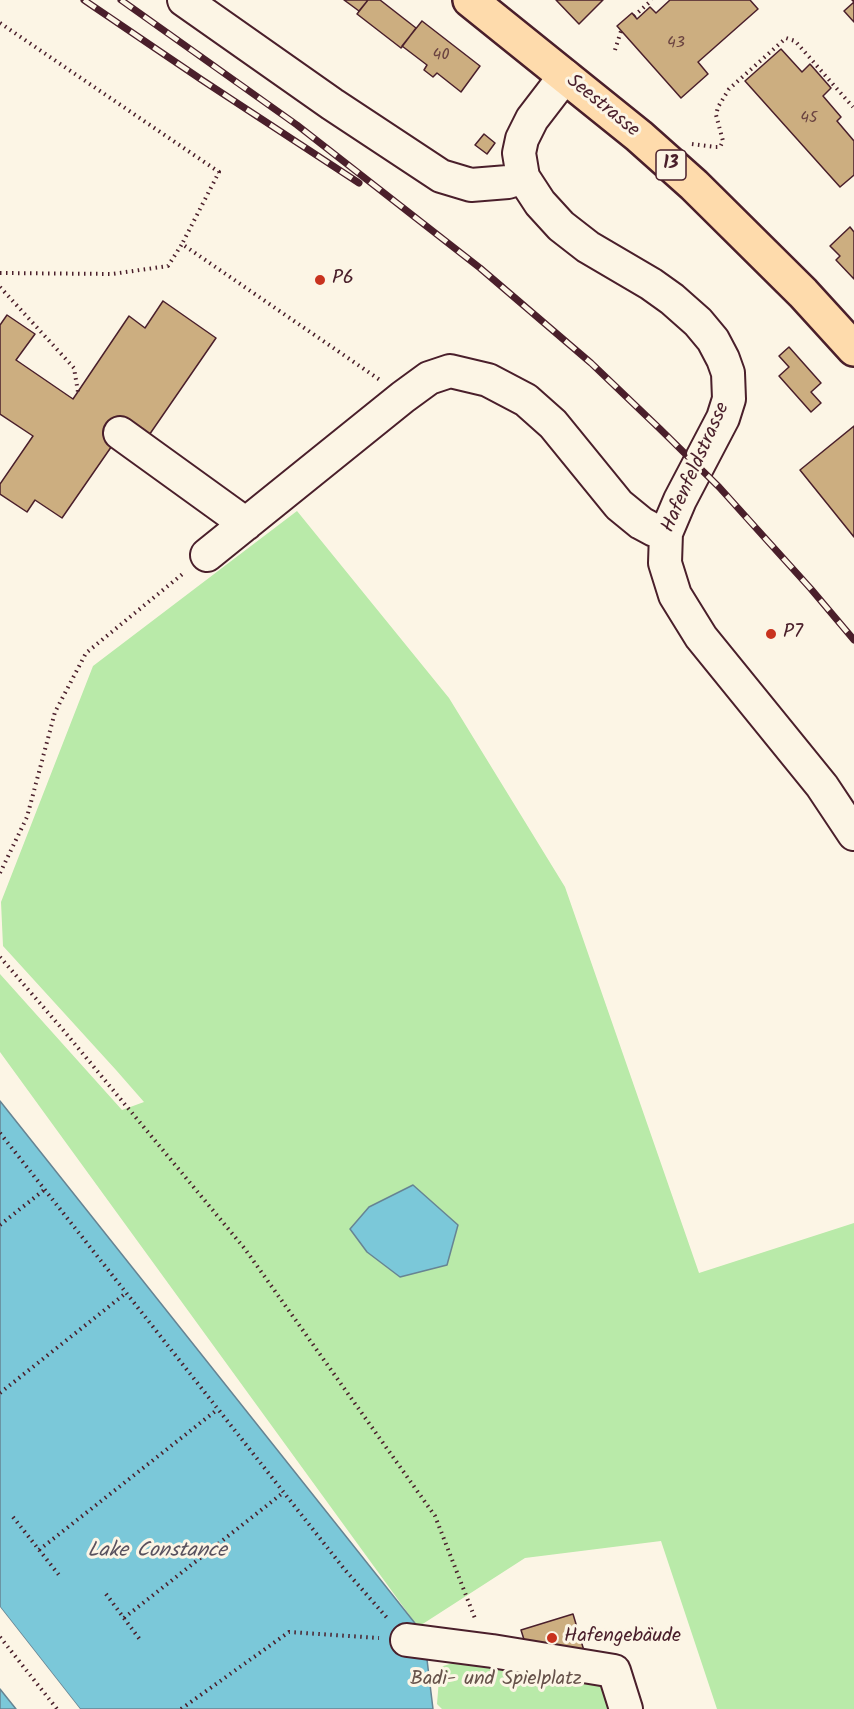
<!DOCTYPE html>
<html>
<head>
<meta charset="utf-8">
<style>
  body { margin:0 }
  canvas { display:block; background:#fcf5e5 }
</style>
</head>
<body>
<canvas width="854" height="1709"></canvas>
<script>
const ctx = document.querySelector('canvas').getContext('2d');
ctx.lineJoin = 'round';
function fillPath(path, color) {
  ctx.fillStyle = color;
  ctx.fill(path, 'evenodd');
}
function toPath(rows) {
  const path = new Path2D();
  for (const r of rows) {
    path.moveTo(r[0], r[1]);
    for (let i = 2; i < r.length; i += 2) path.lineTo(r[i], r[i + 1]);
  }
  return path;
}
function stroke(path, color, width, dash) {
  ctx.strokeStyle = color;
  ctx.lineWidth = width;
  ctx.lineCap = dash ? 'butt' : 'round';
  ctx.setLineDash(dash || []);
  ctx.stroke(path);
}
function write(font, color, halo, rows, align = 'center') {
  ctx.font = font + ' Kalam,sans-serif';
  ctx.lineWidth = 6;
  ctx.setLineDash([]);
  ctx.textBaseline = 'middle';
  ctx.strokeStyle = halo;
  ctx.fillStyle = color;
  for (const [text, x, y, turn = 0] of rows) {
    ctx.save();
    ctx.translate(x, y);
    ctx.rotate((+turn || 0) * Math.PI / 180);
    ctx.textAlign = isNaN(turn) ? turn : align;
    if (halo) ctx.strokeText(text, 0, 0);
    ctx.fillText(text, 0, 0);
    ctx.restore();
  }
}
const green = toPath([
  [297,511,449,698,565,887,699,1273,854,1223,854,1709,717,1709,661,1541,525,1558,418,1627,0,1052,0,974,122,1110,144,1102,116,1070,3,946,1,902,93,666],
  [492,1651,614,1671,633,1709,442,1709,437,1704,440,1667]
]);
const water = toPath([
  [0,1101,418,1627,425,1643,433,1709,80,1709,0,1607,0,1101],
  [413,1185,458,1225,447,1265,400,1277,367,1252,350,1229,369,1207,413,1185],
  [0,1689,16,1709,0,1709,0,1689]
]);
const pier = toPath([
  [0,1607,80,1709,76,1709,0,1612]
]);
const building = toPath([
  [344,0,368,0,359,11,344,0],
  [368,0,380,0,416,28,401,48,357,14,368,0],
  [556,0,603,0,579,24,556,0],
  [670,0,750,0,758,9,698,62,708,74,681,98,617,26,632,13,637,19,650,7,656,13,670,0],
  [852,0,854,0,854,22,844,11,854,2,852,0],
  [422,21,480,66,461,92,437,73,433,77,424,70,427,65,402,46,422,21],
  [781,49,802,72,810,64,831,88,823,96,841,117,837,121,854,141,854,175,840,187,745,81,781,49],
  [484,134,495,143,487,154,475,145,484,134],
  [850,227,854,232,854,279,836,260,840,256,830,246,850,227],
  [163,301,216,338,145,441,125,427,62,518,35,500,27,512,0,494,0,484,33,436,0,414,0,325,7,315,35,334,16,360,73,399,129,316,145,328,163,301],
  [789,347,821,383,811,392,821,403,811,412,779,376,789,367,779,356,789,347],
  [854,426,854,537,800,470,854,426],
  [573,1614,585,1654,526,1646,521,1630,573,1614]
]);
const path = toPath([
  [634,16,652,0],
  [0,23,219,172,182,244],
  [615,50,621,31],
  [692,144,715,147,720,147,723,141,716,115,718,107,729,89,786,38,795,41,853,107],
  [0,273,112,274,168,266,182,244,380,380],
  [0,287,74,368,78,392],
  [0,873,27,817,55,712,86,653,185,572],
  [0,957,64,1031,245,1249,435,1516,476,1621],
  [0,1133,345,1570,389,1620],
  [0,1225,44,1190],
  [0,1393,126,1293],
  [13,1517,59,1575],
  [39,1550,218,1409],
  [106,1594,141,1641],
  [124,1618,284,1492],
  [0,1637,57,1709],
  [181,1709,289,1632,379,1638]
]);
const minor = toPath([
  [184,0,332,104,441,176,471,185,508,182,523,177],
  [565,76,532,119,522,139,519,153,523,177,540,203,561,226,588,247,651,284,672,299,698,322,713,340,723,359,728,373,729,399,723,418,680,500,666,533,665,563,675,595,701,637,822,786,854,834],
  [120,433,246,524],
  [207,555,403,397,429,378,450,371,488,380,526,400,553,424,619,505,641,523,654,530,666,533],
  [407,1640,492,1651,614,1671,626,1709]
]);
const major = toPath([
  [470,0,639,136,694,185,803,293,854,349]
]);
const rail = toPath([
  [84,0,202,80,359,183],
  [121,0,297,125,480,268,591,363,660,429,719,487,811,589,854,640]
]);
const markers = [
  [320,280,6,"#c8321e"],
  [771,634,6,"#c8321e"],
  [552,1638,6,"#c8321e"]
];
const numberNames = [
  ["43",676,44],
  ["40",441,56],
  ["45",809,119]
];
const shields = [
  [671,165,30]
];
const shieldNames = [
  ["13",671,165]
];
const streetNames = [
  ["Seestrasse",602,107,39],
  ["Hafenfeldstrasse",697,468,-66]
];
const poiNames = [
  ["P6",332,280],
  ["P7",783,634],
  ["Hafengebäude",564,1638]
];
const parkNames = [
  ["Badi- und Spielplatz",496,1681]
];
const waterNames = [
  ["Lake Constance",157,1552]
];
fillPath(green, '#b9eaa9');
fillPath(water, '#7bc8d9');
stroke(water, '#678493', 1.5);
fillPath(pier, '#fcf5e5');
fillPath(building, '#ccae80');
stroke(building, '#4a1f2b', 1.5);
stroke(minor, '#4a1f2b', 36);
stroke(major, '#4a1f2b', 38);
stroke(path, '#4a1f2b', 4, [1.5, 4.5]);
stroke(minor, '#fcf5e5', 32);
stroke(major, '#fedbac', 33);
stroke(rail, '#4a1f2b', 7);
stroke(rail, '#fcf5e5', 4.5, [14]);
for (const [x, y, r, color] of markers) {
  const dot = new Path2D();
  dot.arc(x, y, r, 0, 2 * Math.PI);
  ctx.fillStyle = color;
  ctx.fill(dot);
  stroke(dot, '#fcf5e5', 2);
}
write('16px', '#6a4340', null, numberNames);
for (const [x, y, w] of shields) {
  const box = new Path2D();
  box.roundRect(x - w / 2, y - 15, w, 30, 4.5);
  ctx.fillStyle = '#fcf5e5';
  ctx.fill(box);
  stroke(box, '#4a1f2b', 1.5);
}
write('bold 18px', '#4a1f2b', null, shieldNames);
write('20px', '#4a1f2b', '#fcf5e5', streetNames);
write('20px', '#4a1f2b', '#fcf5e5', poiNames, 'left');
write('20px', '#66524a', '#fcf5e5', parkNames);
write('italic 21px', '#59525f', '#fcf5e5', waterNames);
</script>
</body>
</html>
